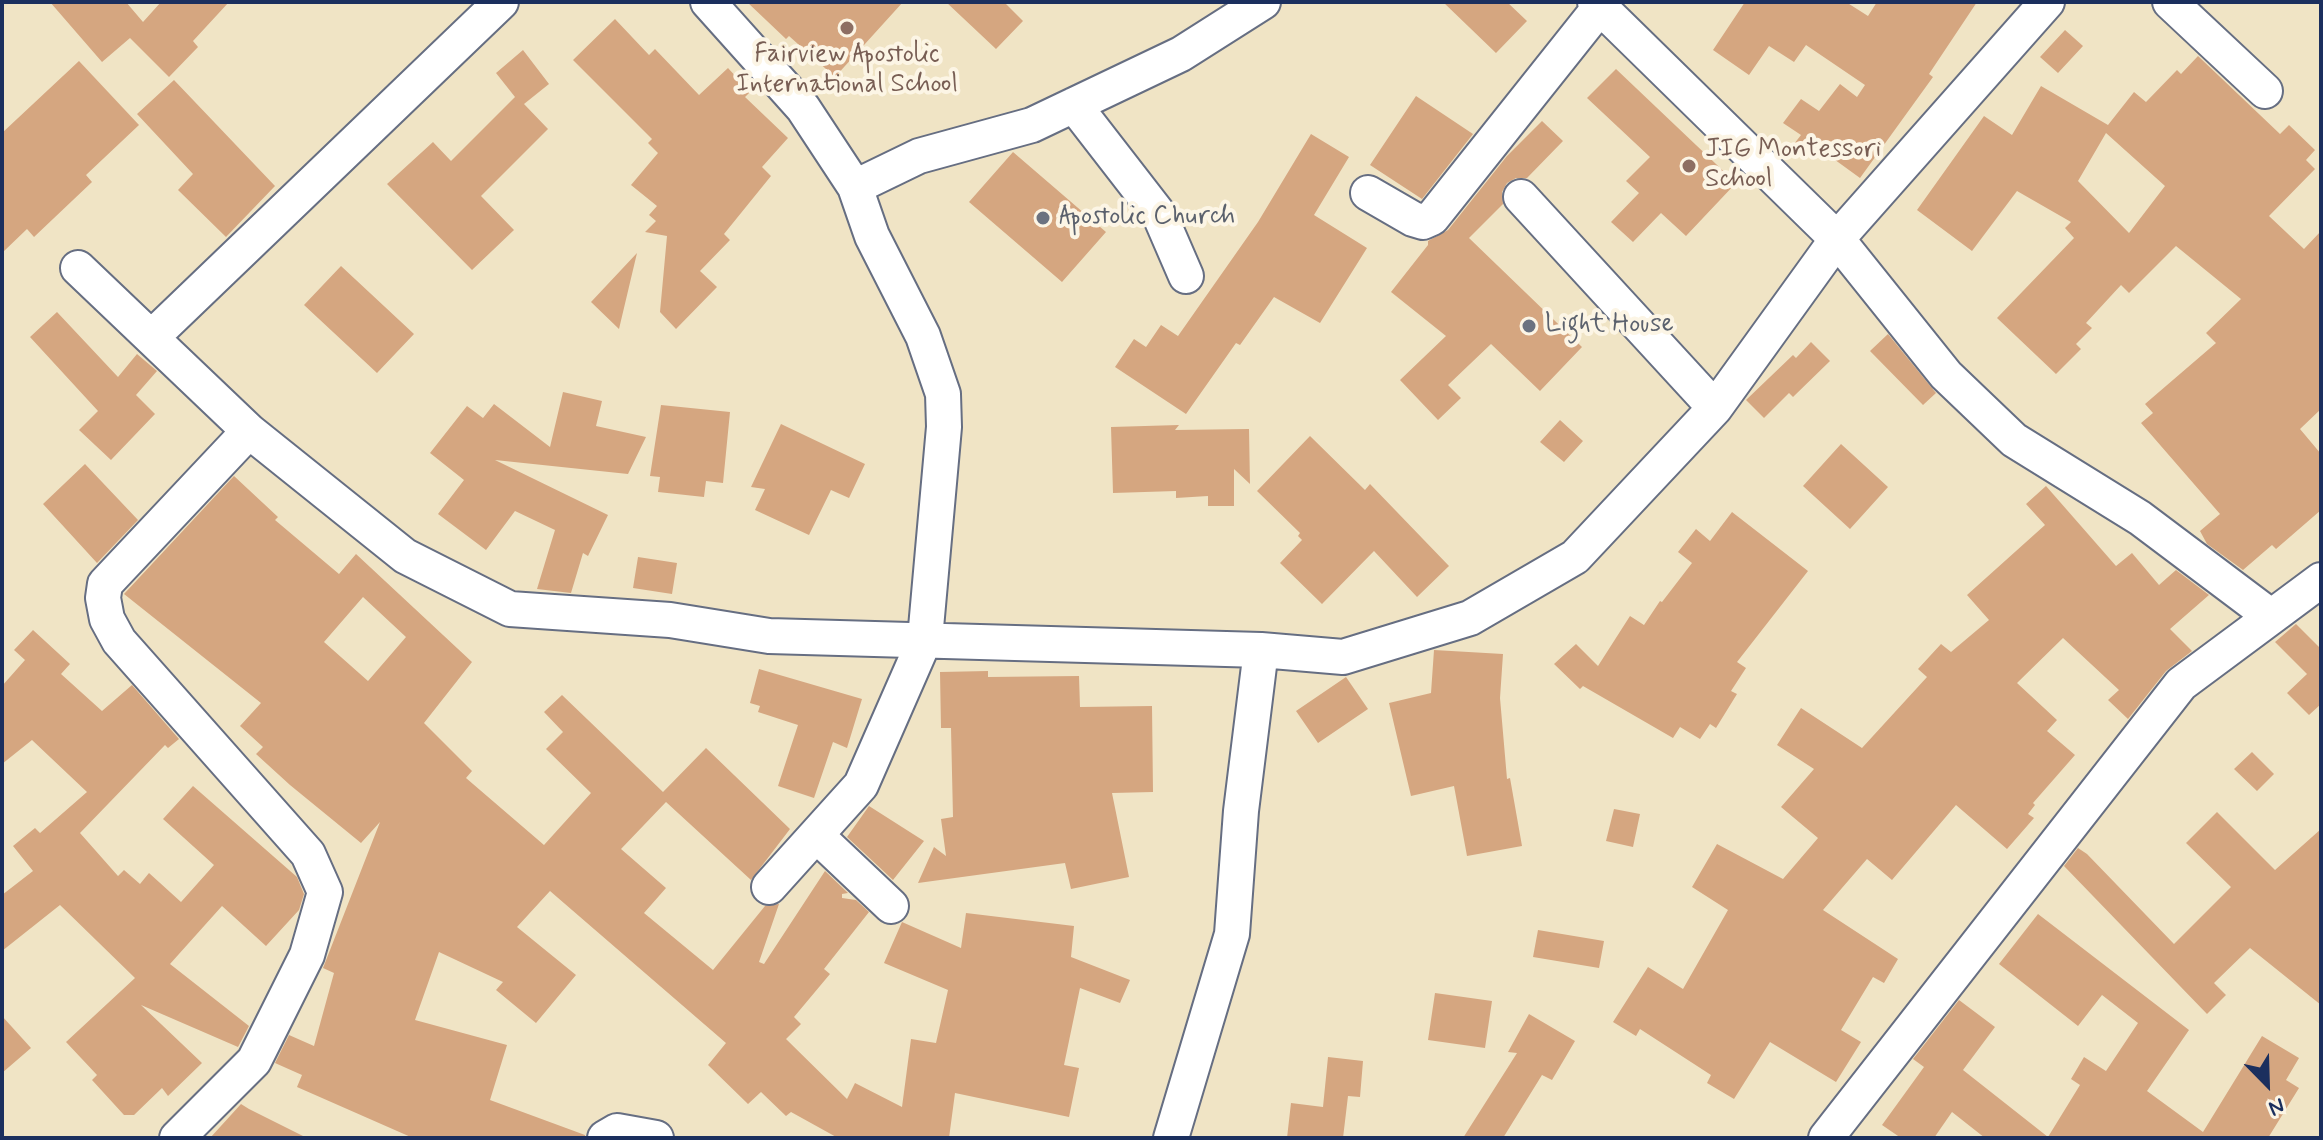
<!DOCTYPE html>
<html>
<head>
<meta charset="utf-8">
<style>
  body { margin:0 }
  #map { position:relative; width:2323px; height:1140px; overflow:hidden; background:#f0e4c5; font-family:Mynerve,sans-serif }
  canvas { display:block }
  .frame { position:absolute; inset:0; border:4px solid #1b2f5e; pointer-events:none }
  .north { position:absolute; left:2227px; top:1044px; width:80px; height:80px; -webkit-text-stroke:6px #fcf5e5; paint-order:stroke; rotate:157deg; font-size:22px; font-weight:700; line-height:32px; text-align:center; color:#1b2f5e }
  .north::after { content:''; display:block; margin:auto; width:28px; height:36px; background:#1b2f5e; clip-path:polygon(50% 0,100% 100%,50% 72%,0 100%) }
</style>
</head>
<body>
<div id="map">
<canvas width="2323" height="1140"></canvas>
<div class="frame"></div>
<div class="north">N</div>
</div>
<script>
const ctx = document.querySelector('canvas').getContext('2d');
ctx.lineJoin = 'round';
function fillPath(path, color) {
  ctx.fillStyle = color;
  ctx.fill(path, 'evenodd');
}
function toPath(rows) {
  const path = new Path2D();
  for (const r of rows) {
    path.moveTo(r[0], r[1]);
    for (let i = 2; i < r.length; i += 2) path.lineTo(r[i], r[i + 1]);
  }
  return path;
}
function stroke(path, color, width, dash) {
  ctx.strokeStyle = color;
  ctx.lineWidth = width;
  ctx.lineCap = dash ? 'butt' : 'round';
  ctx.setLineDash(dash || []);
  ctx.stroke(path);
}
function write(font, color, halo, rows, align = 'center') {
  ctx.font = font + ' Mynerve,sans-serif';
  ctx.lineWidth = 8;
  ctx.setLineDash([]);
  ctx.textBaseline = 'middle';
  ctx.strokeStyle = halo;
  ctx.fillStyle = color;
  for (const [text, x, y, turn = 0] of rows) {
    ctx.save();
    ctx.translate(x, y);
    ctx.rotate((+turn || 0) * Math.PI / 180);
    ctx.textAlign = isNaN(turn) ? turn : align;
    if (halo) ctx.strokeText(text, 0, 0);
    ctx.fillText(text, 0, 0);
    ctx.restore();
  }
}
const building = toPath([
  [50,2,126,2,143,22,161,2,229,2,193,41,198,47,169,77,130,38,102,62],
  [747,2,903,2,835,77,789,36,786,39],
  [946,2,1004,2,1023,21,996,49],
  [1443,2,1507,2,1527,21,1496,53],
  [1745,2,1846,2,1868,16,1877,2,1977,2,1929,74,1933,77,1860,178,1820,149,1813,158,1794,144,1801,135,1783,123,1801,99,1819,111,1840,84,1857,97,1865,85,1806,45,1794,62,1769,46,1749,75,1713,50],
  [615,19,649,55,655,49,699,95,728,68,750,92,745,97,788,138,762,167,771,176,724,234,730,240,700,271,717,287,676,329,660,312,667,236,645,232,656,221,649,215,657,206,631,185,658,153,648,143,652,139,573,60],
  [2065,30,2083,46,2058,73,2040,57],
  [523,50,549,84,524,104,548,129,481,196,514,230,472,270,387,184,433,142,451,161,515,97,496,73],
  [2198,56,2280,134,2289,125,2315,150,2306,160,2315,169,2269,216,2304,249,2321,231,2321,409,2300,429,2321,454,2321,510,2276,549,2272,545,2243,570,2207,544,2200,531,2220,514,2141,423,2153,413,2145,404,2216,343,2206,333,2241,299,2176,246,2129,293,2121,285,2086,323,2092,328,2076,344,2081,349,2056,374,1997,318,2074,238,2065,228,2071,222,2017,191,1972,251,1917,210,1984,116,2012,135,2041,86,2108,125,2134,92,2146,102,2177,70,2181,74],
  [2106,133,2165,186,2129,233,2078,181],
  [79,61,139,125,86,175,92,182,34,237,27,229,2,253,2,133],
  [1616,69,1736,183,1686,236,1661,213,1633,242,1611,222,1639,193,1626,181,1650,157,1587,98],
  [174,80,275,186,226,237,178,190,193,174,137,114],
  [1416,96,1473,134,1422,199,1370,165],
  [1542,121,1563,141,1527,178,1516,178,1507,183,1502,192,1503,204,1469,238,1582,347,1540,391,1491,344,1448,385,1461,398,1438,420,1400,380,1446,336,1391,292,1428,245,1428,241,1448,230,1507,156],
  [1311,134,1349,157,1314,215,1367,248,1320,323,1274,297,1240,345,1236,343,1186,414,1115,367,1134,339,1146,347,1161,325,1178,336,1258,222],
  [1013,152,1106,232,1062,282,969,202],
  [637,253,619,329,591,302],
  [341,266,414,334,377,373,304,305],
  [57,312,118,377,137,354,157,371,136,395,155,414,111,460,79,430,98,411,30,337],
  [1888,334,1936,393,1923,405,1870,351],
  [1811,342,1830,361,1793,397,1789,393,1764,418,1746,400,1793,355,1796,358],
  [563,392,602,401,596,426,646,437,628,474,495,460,608,515,588,556,583,553,571,593,537,589,555,530,515,511,486,550,438,514,464,480,430,453,467,406,483,418,494,404,550,447],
  [661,405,730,412,723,483,706,481,704,497,658,492,660,477,650,476],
  [1560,420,1583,441,1564,462,1540,442],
  [781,424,865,464,849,498,831,490,809,535,755,510,765,489,751,487],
  [1179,425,1175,430,1249,429,1250,484,1234,469,1234,506,1208,506,1208,496,1176,498,1176,491,1113,493,1111,427],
  [1310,436,1365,490,1370,484,1449,566,1417,597,1374,551,1322,604,1280,563,1302,540,1298,536,1300,533,1257,491],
  [1841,444,1888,487,1850,529,1803,486],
  [85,464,138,520,97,563,43,504],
  [234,476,278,517,275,520,339,574,356,554,472,662,424,723,472,771,466,778,544,845,591,793,546,749,563,732,544,712,562,695,663,792,706,748,790,829,751,880,666,802,621,849,666,888,644,913,713,970,765,906,779,904,759,962,764,964,825,871,848,893,842,894,842,898,856,900,869,912,824,969,830,974,794,1017,801,1024,786,1039,847,1099,855,1083,902,1107,911,1039,936,1043,948,990,884,963,902,922,961,948,966,913,1074,926,1071,957,1130,980,1120,1003,1080,988,1064,1065,1079,1068,1069,1117,955,1093,949,1138,838,1138,791,1112,786,1116,761,1092,748,1104,708,1065,726,1043,550,891,517,927,576,975,536,1023,496,990,503,982,439,952,415,1020,507,1045,490,1100,585,1135,585,1138,413,1138,297,1087,302,1075,275,1063,289,1035,314,1046,334,973,323,968,380,822,361,843,290,785,256,754,263,747,240,726,261,703,124,594],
  [363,597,406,637,368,681,324,642],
  [2046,486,2116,566,2132,553,2159,585,2176,570,2209,595,2170,629,2192,651,2166,671,2128,719,2108,700,2119,690,2063,638,2017,683,2057,720,2047,731,2075,755,2033,803,2035,805,2028,814,2034,818,2007,849,1956,805,1892,880,1867,859,1823,910,1898,959,1884,983,1873,977,1841,1030,1861,1042,1836,1082,1770,1042,1734,1099,1707,1083,1711,1075,1640,1029,1636,1036,1613,1022,1648,967,1683,989,1728,910,1692,887,1717,844,1783,879,1818,838,1781,807,1814,769,1777,745,1801,708,1862,748,1927,677,1918,669,1941,644,1951,652,1989,620,1967,595,2045,525,2026,504],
  [1732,512,1808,571,1737,662,1746,668,1731,691,1737,694,1716,728,1710,724,1700,739,1680,727,1673,738,1583,686,1580,689,1554,664,1576,644,1598,666,1630,616,1644,625,1660,601,1662,602,1692,563,1678,552,1696,529,1710,541],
  [638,557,677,563,672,594,633,588],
  [2296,624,2321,649,2321,704,2309,715,2287,693,2307,674,2275,642],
  [33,630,70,664,61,674,102,711,132,685,179,739,168,748,165,745,80,833,118,876,124,870,140,884,149,873,181,902,214,865,163,819,193,786,297,877,304,894,299,910,266,946,222,906,170,964,249,1026,238,1047,141,1005,202,1063,168,1096,162,1088,134,1115,124,1115,92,1080,97,1075,66,1042,135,978,60,905,2,951,2,895,33,871,13,846,35,828,40,833,87,792,32,740,2,764,2,686,25,660,14,650],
  [1434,650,1503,654,1500,698,1507,779,1510,778,1522,846,1467,856,1454,786,1411,796,1389,703,1431,693],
  [759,669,862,699,847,748,833,742,814,798,778,786,798,725,758,712,760,706,750,703],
  [988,671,988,677,1079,676,1080,707,1152,706,1153,792,1112,793,1129,877,1071,889,1065,863,918,883,934,847,946,856,941,819,953,817,951,728,941,728,940,672],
  [1346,677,1368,709,1318,743,1296,711],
  [2252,752,2274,774,2257,791,2234,769],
  [869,806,924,841,893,880,847,837],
  [1614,809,1640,814,1633,847,1606,841],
  [2217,812,2275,870,2321,829,2321,1005,2250,948,2214,983,2226,995,2207,1014,2064,866,2078,848,2087,854,2174,944,2231,887,2186,843],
  [2038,914,2189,1030,2147,1091,2203,1132,2262,1036,2299,1058,2286,1080,2299,1088,2268,1138,1985,1138,1952,1112,1934,1138,1901,1138,1882,1125,1924,1067,1913,1059,1959,1000,1995,1027,1963,1070,2048,1137,2080,1085,2071,1079,2084,1057,2106,1071,2138,1023,2102,995,2078,1026,1999,964],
  [1538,930,1604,941,1599,968,1533,957],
  [1435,993,1492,1001,1485,1048,1428,1040],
  [1529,1014,1575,1041,1552,1080,1542,1075,1503,1138,1463,1138,1517,1053,1508,1052],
  [2,1016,31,1048,2,1073],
  [1328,1057,1363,1061,1360,1097,1348,1096,1343,1138,1287,1138,1291,1103,1323,1107],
  [241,1104,249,1109,307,1138,210,1138]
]);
const minor = toPath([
  [708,2,803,108,855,187,872,236,923,336,943,394,944,427,925,639,861,785,769,887],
  [1595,2,1837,239,1946,375,2014,440,2140,518,2269,615],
  [2170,2,2265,91],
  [1074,105,1160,216,1186,276],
  [855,187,919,156,1032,125,1181,54,1263,2],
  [1368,193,1413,219,1423,222,1432,218,1600,7],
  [1521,197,1715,408],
  [78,268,249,431,405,556,510,609,670,620,769,636,1261,650,1343,657,1470,618,1575,557,1715,408,1837,239,2047,2],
  [152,337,501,2],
  [817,836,891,906],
  [177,1138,254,1061,307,955,325,892,308,854,119,641,107,619,103,598,105,584,249,431],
  [605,1138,617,1131,656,1138],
  [1171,1138,1232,934,1241,811,1261,650],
  [1826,1138,2181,684,2321,580]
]);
const markers = [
  [847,28,8,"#8d6e63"],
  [1689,166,8,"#8d6e63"],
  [1043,218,8,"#6b7280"],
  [1529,326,8,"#6b7280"]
];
const educationNames = [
  ["Fairview Apostolic",847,56],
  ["International School",847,86],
  ["JIG Montessori",1705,151,"left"],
  ["School",1705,181,"left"]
];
const worshipNames = [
  ["Apostolic Church",1059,218],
  ["Light House",1545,326]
];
fillPath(building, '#d5a680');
stroke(minor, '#666e82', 38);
stroke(minor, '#fff', 34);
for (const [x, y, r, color] of markers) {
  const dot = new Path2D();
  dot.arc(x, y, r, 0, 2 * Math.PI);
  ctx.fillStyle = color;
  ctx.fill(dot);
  stroke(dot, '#fcf5e5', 3);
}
write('26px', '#785e54', '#fcf5e5', educationNames);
write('26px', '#5b616d', '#fcf5e5', worshipNames, 'left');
</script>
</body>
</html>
